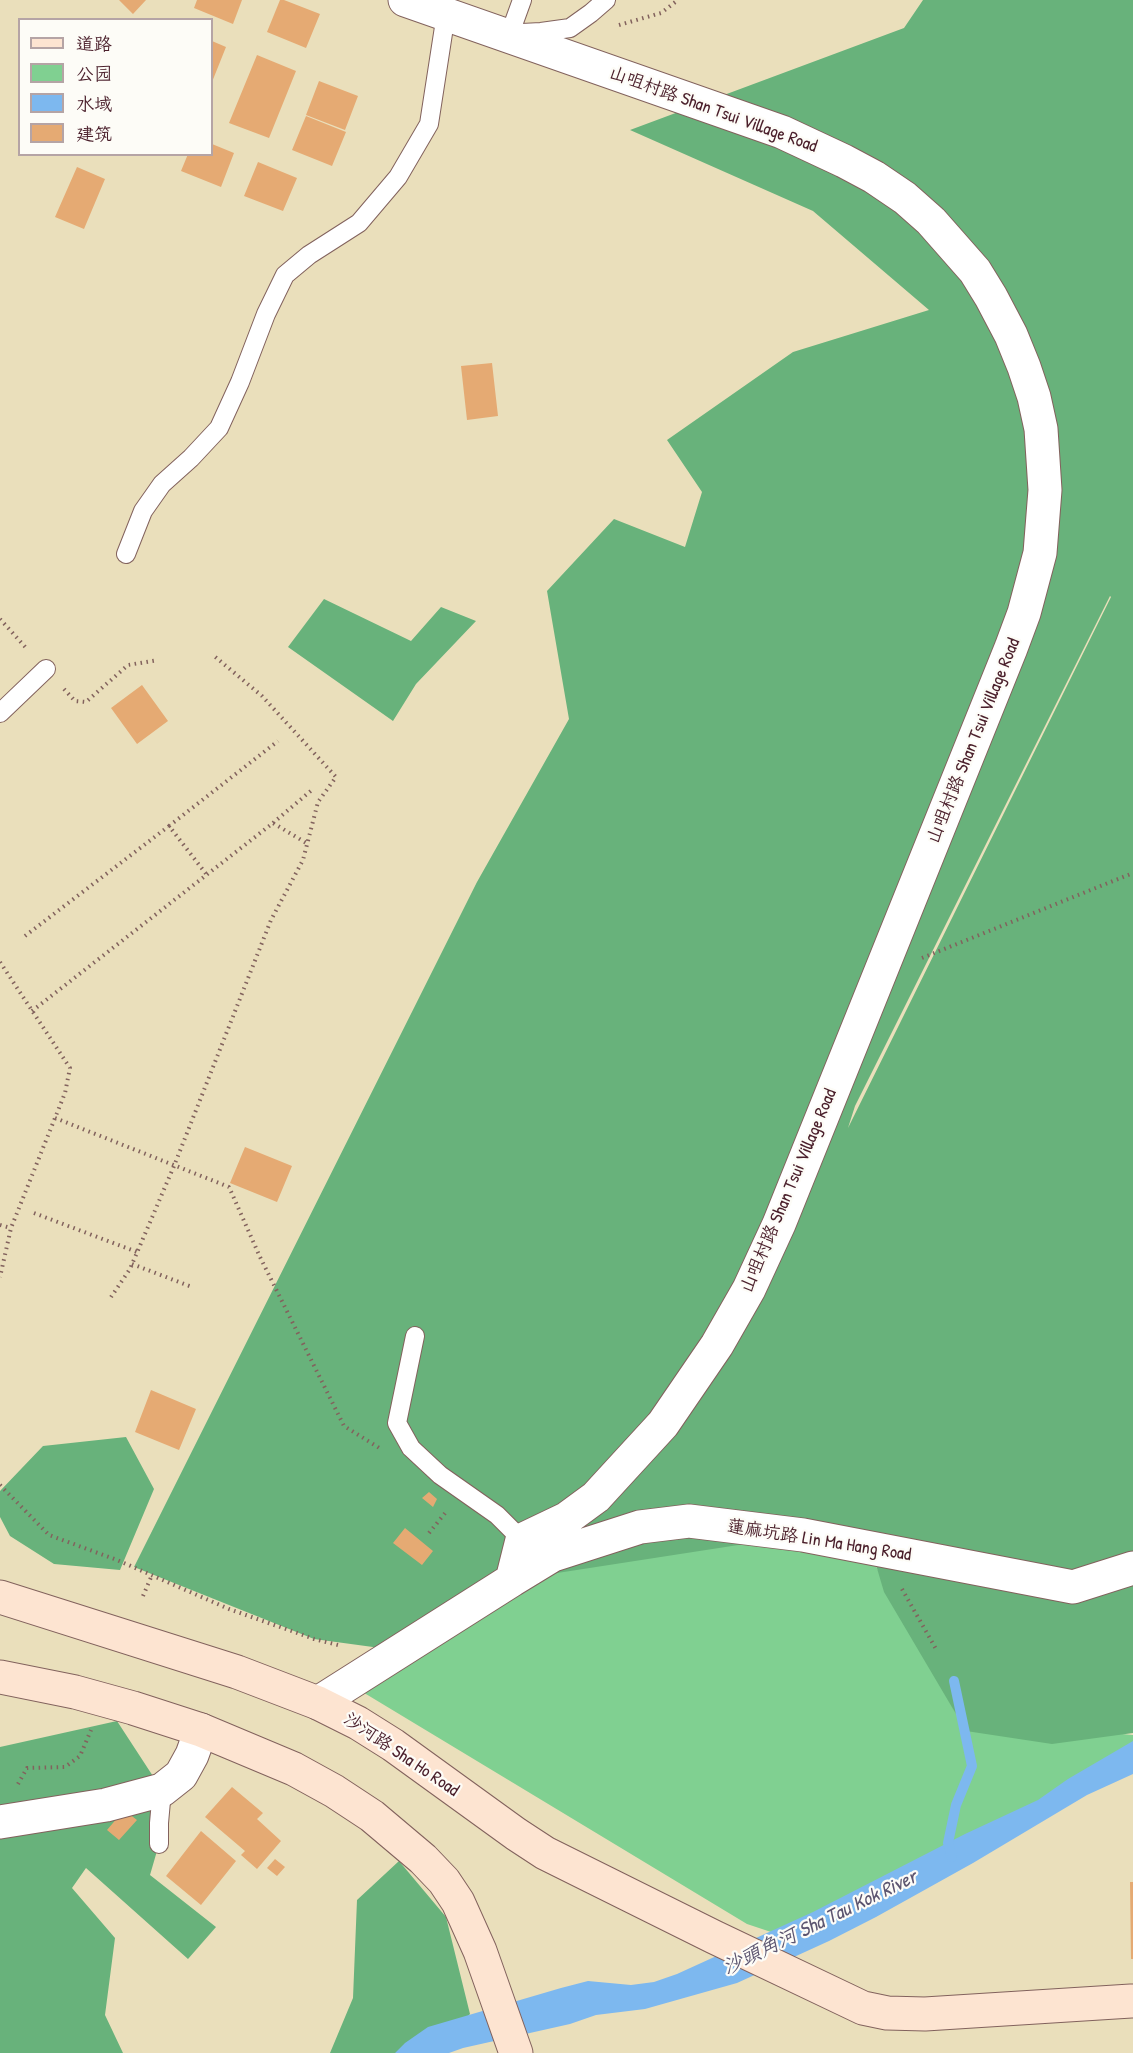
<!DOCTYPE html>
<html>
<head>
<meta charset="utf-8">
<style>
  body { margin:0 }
  #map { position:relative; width:1133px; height:2053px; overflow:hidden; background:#eadfbb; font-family:"Patrick Hand","LXGW WenKai TC",sans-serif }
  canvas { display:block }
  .legend { position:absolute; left:18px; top:18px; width:195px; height:138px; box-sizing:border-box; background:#fdfcf7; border:2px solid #b5a4a5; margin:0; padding:8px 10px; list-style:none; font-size:18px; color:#4a1f2b }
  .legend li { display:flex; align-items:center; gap:12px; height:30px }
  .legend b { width:30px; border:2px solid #b5a4a5 }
</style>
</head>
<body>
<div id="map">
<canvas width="1133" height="2053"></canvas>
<ul class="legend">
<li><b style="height:8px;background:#fde4d1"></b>道路</li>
<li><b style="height:16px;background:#80d091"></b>公园</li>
<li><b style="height:16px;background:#7db8ef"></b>水域</li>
<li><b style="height:16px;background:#e5aa73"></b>建筑</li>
</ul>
</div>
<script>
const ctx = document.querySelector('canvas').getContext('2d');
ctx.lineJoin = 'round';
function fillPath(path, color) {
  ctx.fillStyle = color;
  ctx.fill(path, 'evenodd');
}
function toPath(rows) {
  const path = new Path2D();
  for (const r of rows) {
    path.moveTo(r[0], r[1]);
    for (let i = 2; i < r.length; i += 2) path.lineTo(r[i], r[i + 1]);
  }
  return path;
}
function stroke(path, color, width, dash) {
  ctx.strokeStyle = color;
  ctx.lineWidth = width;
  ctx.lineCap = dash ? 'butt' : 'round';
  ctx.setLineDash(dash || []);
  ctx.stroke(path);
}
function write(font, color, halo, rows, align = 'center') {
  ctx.font = font + ' "Patrick Hand","LXGW WenKai TC",sans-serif';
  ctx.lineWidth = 4.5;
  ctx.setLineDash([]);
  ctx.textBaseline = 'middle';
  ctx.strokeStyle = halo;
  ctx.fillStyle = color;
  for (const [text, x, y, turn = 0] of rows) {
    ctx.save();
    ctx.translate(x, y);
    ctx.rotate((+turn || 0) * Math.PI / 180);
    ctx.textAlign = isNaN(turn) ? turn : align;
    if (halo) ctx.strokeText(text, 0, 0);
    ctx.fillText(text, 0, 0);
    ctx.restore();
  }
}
const green = toPath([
  [572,1539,866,1548,959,1719,1133,1735,1133,1760,795,1940,747,1924,351,1685]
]);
const forest = toPath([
  [923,0,1133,0,1133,1733,1052,1744,966,1731,884,1592,871,1548,803,1535,512,1580,395,1650,314,1639,134,1567,477,882,569,719,547,591,614,519,685,547,702,492,667,440,793,352,929,310,813,211,630,130,904,28],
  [1110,596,1111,597,848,1128,855,1106],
  [324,599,411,641,441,607,476,621,416,684,393,721,288,647],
  [126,1437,154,1489,120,1570,54,1564,10,1536,0,1517,0,1491,43,1446],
  [117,1721,162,1790,159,1844,150,1875,216,1927,188,1959,86,1868,72,1888,115,1938,105,2015,123,2053,0,2053,0,1747],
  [399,1861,446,1917,470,2014,432,2053,330,2053,353,1998,357,1900]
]);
const water = toPath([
  [1133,1741,1133,1774,1087,1795,973,1863,876,1917,829,1941,737,1983,645,2009,596,2015,570,2024,463,2048,449,2053,395,2053,405,2043,428,2027,561,1988,588,1981,631,1985,654,1982,677,1974,813,1912,965,1834,1038,1800,1068,1779]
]);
const stream = toPath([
  [952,1857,948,1843,956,1805,972,1766,954,1681]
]);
const building = toPath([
  [119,0,146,0,133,14],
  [197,0,242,0,233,24,194,8],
  [280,0,284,0,320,14,306,48,267,32],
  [212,41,226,47,212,82],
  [257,55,296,71,269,138,229,123],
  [319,81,358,96,345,130,306,115],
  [306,116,346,132,332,166,292,150],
  [212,144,234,153,221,187,181,171,188,154,212,154],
  [258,162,297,178,283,211,244,196],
  [77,167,105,179,84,229,55,217],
  [492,363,498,416,467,420,461,366],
  [142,685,168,721,137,744,111,708],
  [245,1147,292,1166,277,1202,230,1183],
  [151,1390,196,1409,179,1450,135,1432],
  [429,1492,437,1499,433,1507,422,1498],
  [405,1528,433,1551,422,1565,393,1543],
  [232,1787,263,1813,257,1819,281,1841,257,1869,241,1855,245,1851,205,1817],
  [124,1810,137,1820,119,1840,107,1830],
  [201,1831,236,1861,201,1905,166,1876],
  [275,1859,285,1867,277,1876,267,1868],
  [1130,1882,1133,1882,1133,1959,1131,1959]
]);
const path = toPath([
  [619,25,661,13,678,0],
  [0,619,28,650],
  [64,689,75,701,86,702,128,665,158,660],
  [273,823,313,789],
  [169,826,278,741],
  [25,936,169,826,207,875],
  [922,958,1133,873],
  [0,962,70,1068,65,1093,11,1228,0,1277],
  [32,1011,273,823,308,844],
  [55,1118,229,1187,260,1257,344,1426,381,1449],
  [34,1213,137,1252],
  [0,1225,11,1228],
  [132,1264,192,1287],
  [111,1297,130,1269,174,1166,271,920,303,860,318,802,336,777,262,696,213,655],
  [0,1485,49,1535,117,1560,229,1609,314,1639,342,1646],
  [429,1533,446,1512],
  [902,1589,936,1649],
  [143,1596,152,1575],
  [18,1784,27,1768,65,1767,80,1756,91,1730]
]);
const service = toPath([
  [522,33,541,32,570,28,591,13,606,0],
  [509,36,522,0],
  [126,554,143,511,162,484,191,458,219,428,240,382,266,314,285,275,309,255,359,223,398,177,429,124,446,14],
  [0,713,46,669],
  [415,1336,397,1423,411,1448,440,1475,497,1515,522,1540],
  [159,1844,159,1823,162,1790]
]);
const minor = toPath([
  [512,1580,553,1555,640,1527,689,1521,803,1535,1073,1587,1133,1568],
  [318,1703,512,1580,522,1540,566,1519,596,1497,663,1424,717,1345,749,1289,779,1224,1011,648,1024,613,1040,553,1045,490,1041,429,1034,397,1024,367,1011,335,991,297,975,271,931,221,905,198,874,177,844,161,782,132,405,0],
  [0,1822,106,1805,162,1790,181,1775,192,1755,201,1730]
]);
const secondary = toPath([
  [0,1597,237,1672,318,1703,358,1723,393,1745,516,1834,545,1853,714,1937,863,2008,887,2013,925,2014,1131,2001],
  [0,1677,75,1692,133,1708,201,1730,294,1769,334,1791,372,1816,423,1859,444,1881,458,1902,480,1951,516,2053]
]);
const streetNames = [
  ["山咀村路 Shan Tsui Village Road",713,110,20],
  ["山咀村路 Shan Tsui Village Road",974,741,-68],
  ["山咀村路 Shan Tsui Village Road",789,1191,-67],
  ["蓮麻坑路 Lin Ma Hang Road",819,1541,9],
  ["沙河路 Sha Ho Road",401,1755,34]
];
const waterNames = [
  ["沙頭角河 Sha Tau Kok River",820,1923,-26]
];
fillPath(green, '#80d091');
fillPath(forest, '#68b27b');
fillPath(water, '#7db8ef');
stroke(stream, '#7db8ef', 10);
fillPath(building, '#e5aa73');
stroke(service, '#82625d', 20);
stroke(minor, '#82625d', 35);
stroke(secondary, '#82625d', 35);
stroke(path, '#82625d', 4, [1.5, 4.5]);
stroke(service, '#fff', 18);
stroke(minor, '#fff', 33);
stroke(secondary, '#fde4d1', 33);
write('18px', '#4a1f2b', '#fdfcf7', streetNames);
write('italic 20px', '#5c5570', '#fdfcf7', waterNames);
</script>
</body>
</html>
